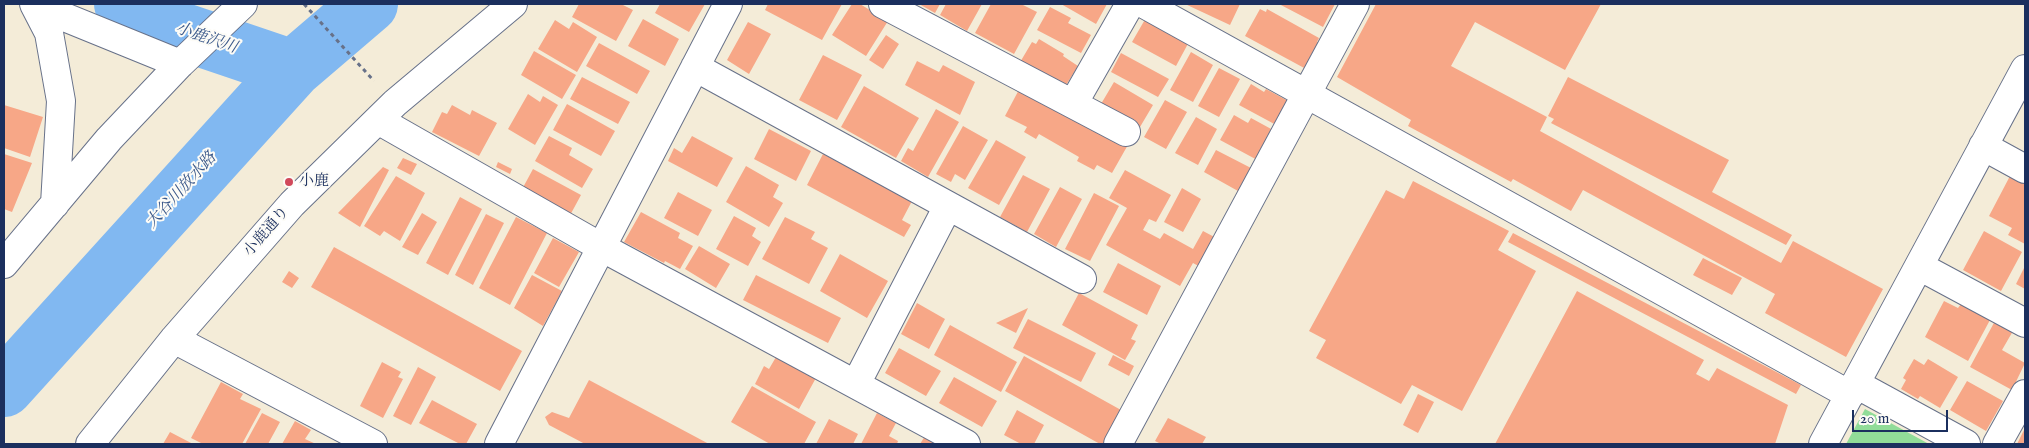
<!DOCTYPE html>
<html>
<head>
<meta charset="utf-8">
<style>
  body { margin:0 }
  #map { position:relative; width:2029px; height:448px; overflow:hidden; background:#f4ecd8; font-family:"IM FELL English",serif }
  canvas { display:block }
  .frame { position:absolute; inset:0; border:5px solid #1b2f5e; pointer-events:none }
  .scale { position:absolute; left:1852px; top:410px; width:96px; height:22px; box-sizing:border-box; border:2px solid #1b2f5e; border-top:0; padding-left:6px; font-size:15px; line-height:18px; white-space:nowrap; color:#1b2f5e; -webkit-text-stroke:4px #fdfcf7; paint-order:stroke }
</style>
</head>
<body>
<div id="map">
<canvas width="2029" height="448"></canvas>
<div class="frame"></div>
<div class="scale">20 m</div>
</div>
<script>
const ctx = document.querySelector('canvas').getContext('2d');
ctx.lineJoin = 'round';
function fillPath(path, color) {
  ctx.fillStyle = color;
  ctx.fill(path, 'evenodd');
}
function toPath(rows) {
  const path = new Path2D();
  for (const r of rows) {
    path.moveTo(r[0], r[1]);
    for (let i = 2; i < r.length; i += 2) path.lineTo(r[i], r[i + 1]);
  }
  return path;
}
function stroke(path, color, width, dash) {
  ctx.strokeStyle = color;
  ctx.lineWidth = width;
  ctx.lineCap = dash ? 'butt' : 'round';
  ctx.setLineDash(dash || []);
  ctx.stroke(path);
}
function write(font, color, halo, rows, align = 'center') {
  ctx.font = font + ' "IM FELL English","Noto Serif JP",serif';
  ctx.lineWidth = 4;
  ctx.setLineDash([]);
  ctx.textBaseline = 'middle';
  ctx.strokeStyle = halo;
  ctx.fillStyle = color;
  for (const [text, x, y, turn = 0] of rows) {
    ctx.save();
    ctx.translate(x, y);
    ctx.rotate((+turn || 0) * Math.PI / 180);
    ctx.textAlign = isNaN(turn) ? turn : align;
    if (halo) ctx.strokeText(text, 0, 0);
    ctx.fillText(text, 0, 0);
    ctx.restore();
  }
}
const green = toPath([
  [1865,409,1929,444,1846,444]
]);
const river = toPath([
  [123,4,160,24,293,69],
  [4,388,293,69,369,4]
]);
const building = toPath([
  [579,4,621,4,633,10,616,41,572,17],
  [660,4,705,4,689,32,655,13],
  [768,4,842,4,822,40,765,10],
  [852,4,860,4,888,21,866,56,832,35],
  [919,4,940,4,935,13],
  [946,4,982,4,967,31,940,15],
  [991,4,1021,4,1037,12,1014,54,975,33],
  [1061,4,1107,4,1096,24],
  [1185,4,1240,4,1230,25],
  [1279,4,1335,4,1323,27],
  [1376,4,1601,4,1565,70,1475,22,1451,66,1547,117,1540,131,1781,263,1793,241,1883,289,1846,357,1765,313,1775,294,1583,190,1571,211,1513,179,1511,182,1408,126,1411,120,1337,77],
  [1050,7,1071,18,1068,23,1091,35,1081,53,1037,30],
  [1260,9,1266,12,1267,9,1319,38,1317,42,1320,43,1306,69,1245,36],
  [1147,16,1190,40,1176,66,1132,42],
  [643,19,679,39,665,66,628,46],
  [555,20,569,29,573,22,597,37,577,72,538,49],
  [748,22,771,34,749,74,727,60],
  [886,35,899,44,883,69,869,60],
  [1039,39,1064,54,1063,56,1078,66,1063,90,1019,64,1032,42,1036,44],
  [599,43,650,71,637,94,586,66],
  [534,51,576,75,562,99,521,75],
  [1191,52,1213,65,1193,102,1170,90],
  [1121,53,1169,79,1158,97,1111,72],
  [823,55,862,75,837,120,799,100],
  [917,61,939,72,943,65,975,82,960,115,905,85],
  [1219,68,1240,79,1219,117,1198,106],
  [582,77,630,102,618,124,570,99],
  [1568,77,1729,160,1712,192,1792,235,1786,245,1551,123,1554,119,1548,116],
  [1114,82,1153,105,1140,127,1101,104],
  [1022,84,1129,143,1112,173,1097,165,1094,170,1077,161,1079,157,1039,134,1036,139,1024,132,1027,127,1005,116],
  [1251,84,1264,92,1266,89,1290,102,1278,126,1239,105],
  [864,86,919,118,896,158,841,127],
  [528,94,540,102,543,96,558,105,535,145,508,129],
  [1165,100,1187,112,1166,149,1144,137],
  [567,104,615,131,601,156,553,130],
  [4,105,43,117,30,157,4,148],
  [452,105,470,115,472,110,497,123,479,156,432,132,442,112,447,114],
  [936,109,959,122,928,177,901,161,908,148,913,151],
  [1234,115,1248,123,1251,118,1273,130,1261,162,1220,140],
  [1196,117,1217,129,1198,165,1175,153],
  [963,126,988,140,965,180,955,174,951,182,936,174],
  [769,129,811,151,796,181,754,159],
  [549,136,572,148,569,155,593,169,582,188,535,161],
  [692,136,733,158,717,187,668,161,674,148,682,153],
  [996,140,1026,157,999,205,968,188],
  [1216,150,1251,168,1238,191,1204,172],
  [4,154,32,163,12,212,4,209],
  [823,154,912,201,902,220,911,225,904,237,807,185],
  [403,158,417,164,411,175,397,168],
  [498,162,512,169,510,174,496,167],
  [746,166,779,185,773,197,783,203,769,227,726,202],
  [383,167,389,170,360,227,338,213],
  [533,169,581,195,568,219,520,193],
  [1125,170,1171,195,1156,222,1149,219,1143,230,1160,239,1164,233,1193,249,1203,231,1220,240,1204,269,1193,263,1180,286,1106,245,1127,208,1109,198],
  [1023,175,1050,189,1027,232,1000,217],
  [396,176,425,193,400,241,384,231,380,236,364,226],
  [2010,176,2025,184,2025,244,2008,235,2012,228,1989,216],
  [1413,181,1509,231,1498,250,1536,271,1462,411,1412,385,1401,404,1316,358,1326,340,1309,331,1386,190,1404,199],
  [1060,187,1082,199,1056,247,1034,234],
  [1182,188,1201,199,1183,232,1164,222],
  [678,192,712,210,698,236,664,218],
  [1094,193,1119,206,1090,261,1065,249],
  [460,197,482,209,448,275,426,263],
  [641,212,680,233,678,238,693,246,680,269,665,261,664,263,624,242],
  [422,213,437,222,418,255,402,247],
  [486,214,504,223,473,285,455,275],
  [734,216,756,228,752,236,761,242,748,266,716,249],
  [516,217,547,233,510,305,479,288],
  [785,217,815,232,811,239,828,248,809,284,762,259],
  [1984,231,2022,252,2001,291,1963,270],
  [1513,233,1801,385,1796,394,1508,242],
  [553,238,579,252,559,287,534,273],
  [699,246,730,264,716,288,685,269],
  [334,247,522,351,500,391,311,287],
  [840,254,888,281,867,318,820,291],
  [1703,258,1742,278,1732,295,1693,275],
  [1118,263,1161,286,1147,315,1103,292],
  [2025,266,2025,289,2016,284],
  [289,271,299,278,292,288,282,282],
  [532,275,562,291,543,326,514,308],
  [756,275,841,318,828,343,743,300],
  [1577,291,1704,360,1696,374,1709,381,1717,368,1788,405,1775,444,1495,444],
  [1079,293,1138,325,1131,339,1136,341,1125,360,1062,325],
  [1944,301,1958,308,1961,304,1990,320,1968,361,1925,337],
  [917,303,945,319,929,349,901,334],
  [1028,308,1016,333,996,323],
  [1028,319,1096,353,1081,382,1013,348],
  [1995,321,2013,331,2002,350,2025,363,2012,390,1970,367],
  [950,325,1017,362,1001,392,934,355],
  [899,348,941,371,926,396,885,373],
  [1113,355,1134,366,1129,376,1108,365],
  [1024,356,1121,410,1118,414,1124,417,1109,444,1100,444,1005,391],
  [776,357,817,376,799,409,755,384,764,366,769,369],
  [1914,359,1924,365,1928,359,1958,377,1940,408,1920,396,1918,399,1901,389,1906,380,1903,378],
  [382,362,401,372,398,377,403,379,383,418,360,406],
  [418,367,436,377,411,425,393,416],
  [954,377,997,401,982,427,939,403],
  [589,380,709,444,585,444,549,425,545,417,552,412,569,418],
  [1967,381,2003,401,1986,431,1950,410],
  [221,382,243,394,240,399,261,409,242,444,203,444,191,438],
  [752,386,816,422,804,444,770,444,731,422],
  [1418,394,1434,402,1418,433,1403,425],
  [432,400,477,424,466,444,460,444,419,423],
  [1017,410,1044,425,1034,444,1021,444,1004,435],
  [262,413,280,422,268,444,245,444],
  [877,413,896,423,889,436,898,441,897,444,861,444],
  [1168,418,1206,437,1202,444,1161,444,1155,441],
  [829,419,858,434,853,444,816,444],
  [295,421,311,430,305,439,316,444,282,444],
  [2025,428,2025,444,2017,444],
  [170,432,193,444,163,444],
  [925,436,941,444,920,444]
]);
const path = toPath([
  [304,4,374,81]
]);
const minor = toPath([
  [34,4,49,33,61,101,55,204],
  [883,4,1126,132],
  [1144,4,1850,395],
  [35,5,180,64],
  [695,67,1082,279],
  [1073,104,1130,4],
  [378,120,601,247,966,444],
  [1983,146,2025,169],
  [4,264,109,139,180,64,243,4],
  [1919,266,2025,323],
  [174,339,373,444],
  [856,384,948,206],
  [1856,384,1966,444],
  [90,444,174,339,292,204,395,103,513,4],
  [499,444,728,4],
  [1118,444,1355,4],
  [1823,444,2025,69],
  [1997,444,2025,394]
]);
const markers = [
  [289,182,5,"#d1495b"]
];
const poiNames = [
  ["小鹿",299,182]
];
const streetNames = [
  ["小鹿通り",267,232,-49]
];
const waterNames = [
  ["小鹿沢川",206,39,19],
  ["大谷川放水路",182,191,-48]
];
fillPath(green, '#91dc98');
stroke(river, '#81b8f1', 58);
fillPath(building, '#f7a787');
stroke(minor, '#677189', 30);
stroke(path, '#677189', 3, [4, 4]);
stroke(minor, '#fff', 28);
for (const [x, y, r, color] of markers) {
  const dot = new Path2D();
  dot.arc(x, y, r, 0, 2 * Math.PI);
  ctx.fillStyle = color;
  ctx.fill(dot);
  stroke(dot, '#fdfcf7', 2);
}
write('15px', '#1b2f5e', '#fdfcf7', poiNames, 'left');
write('15px', '#1b2f5e', '#fdfcf7', streetNames);
write('italic 16px', '#3a588a', '#fdfcf7', waterNames);
</script>
</body>
</html>
